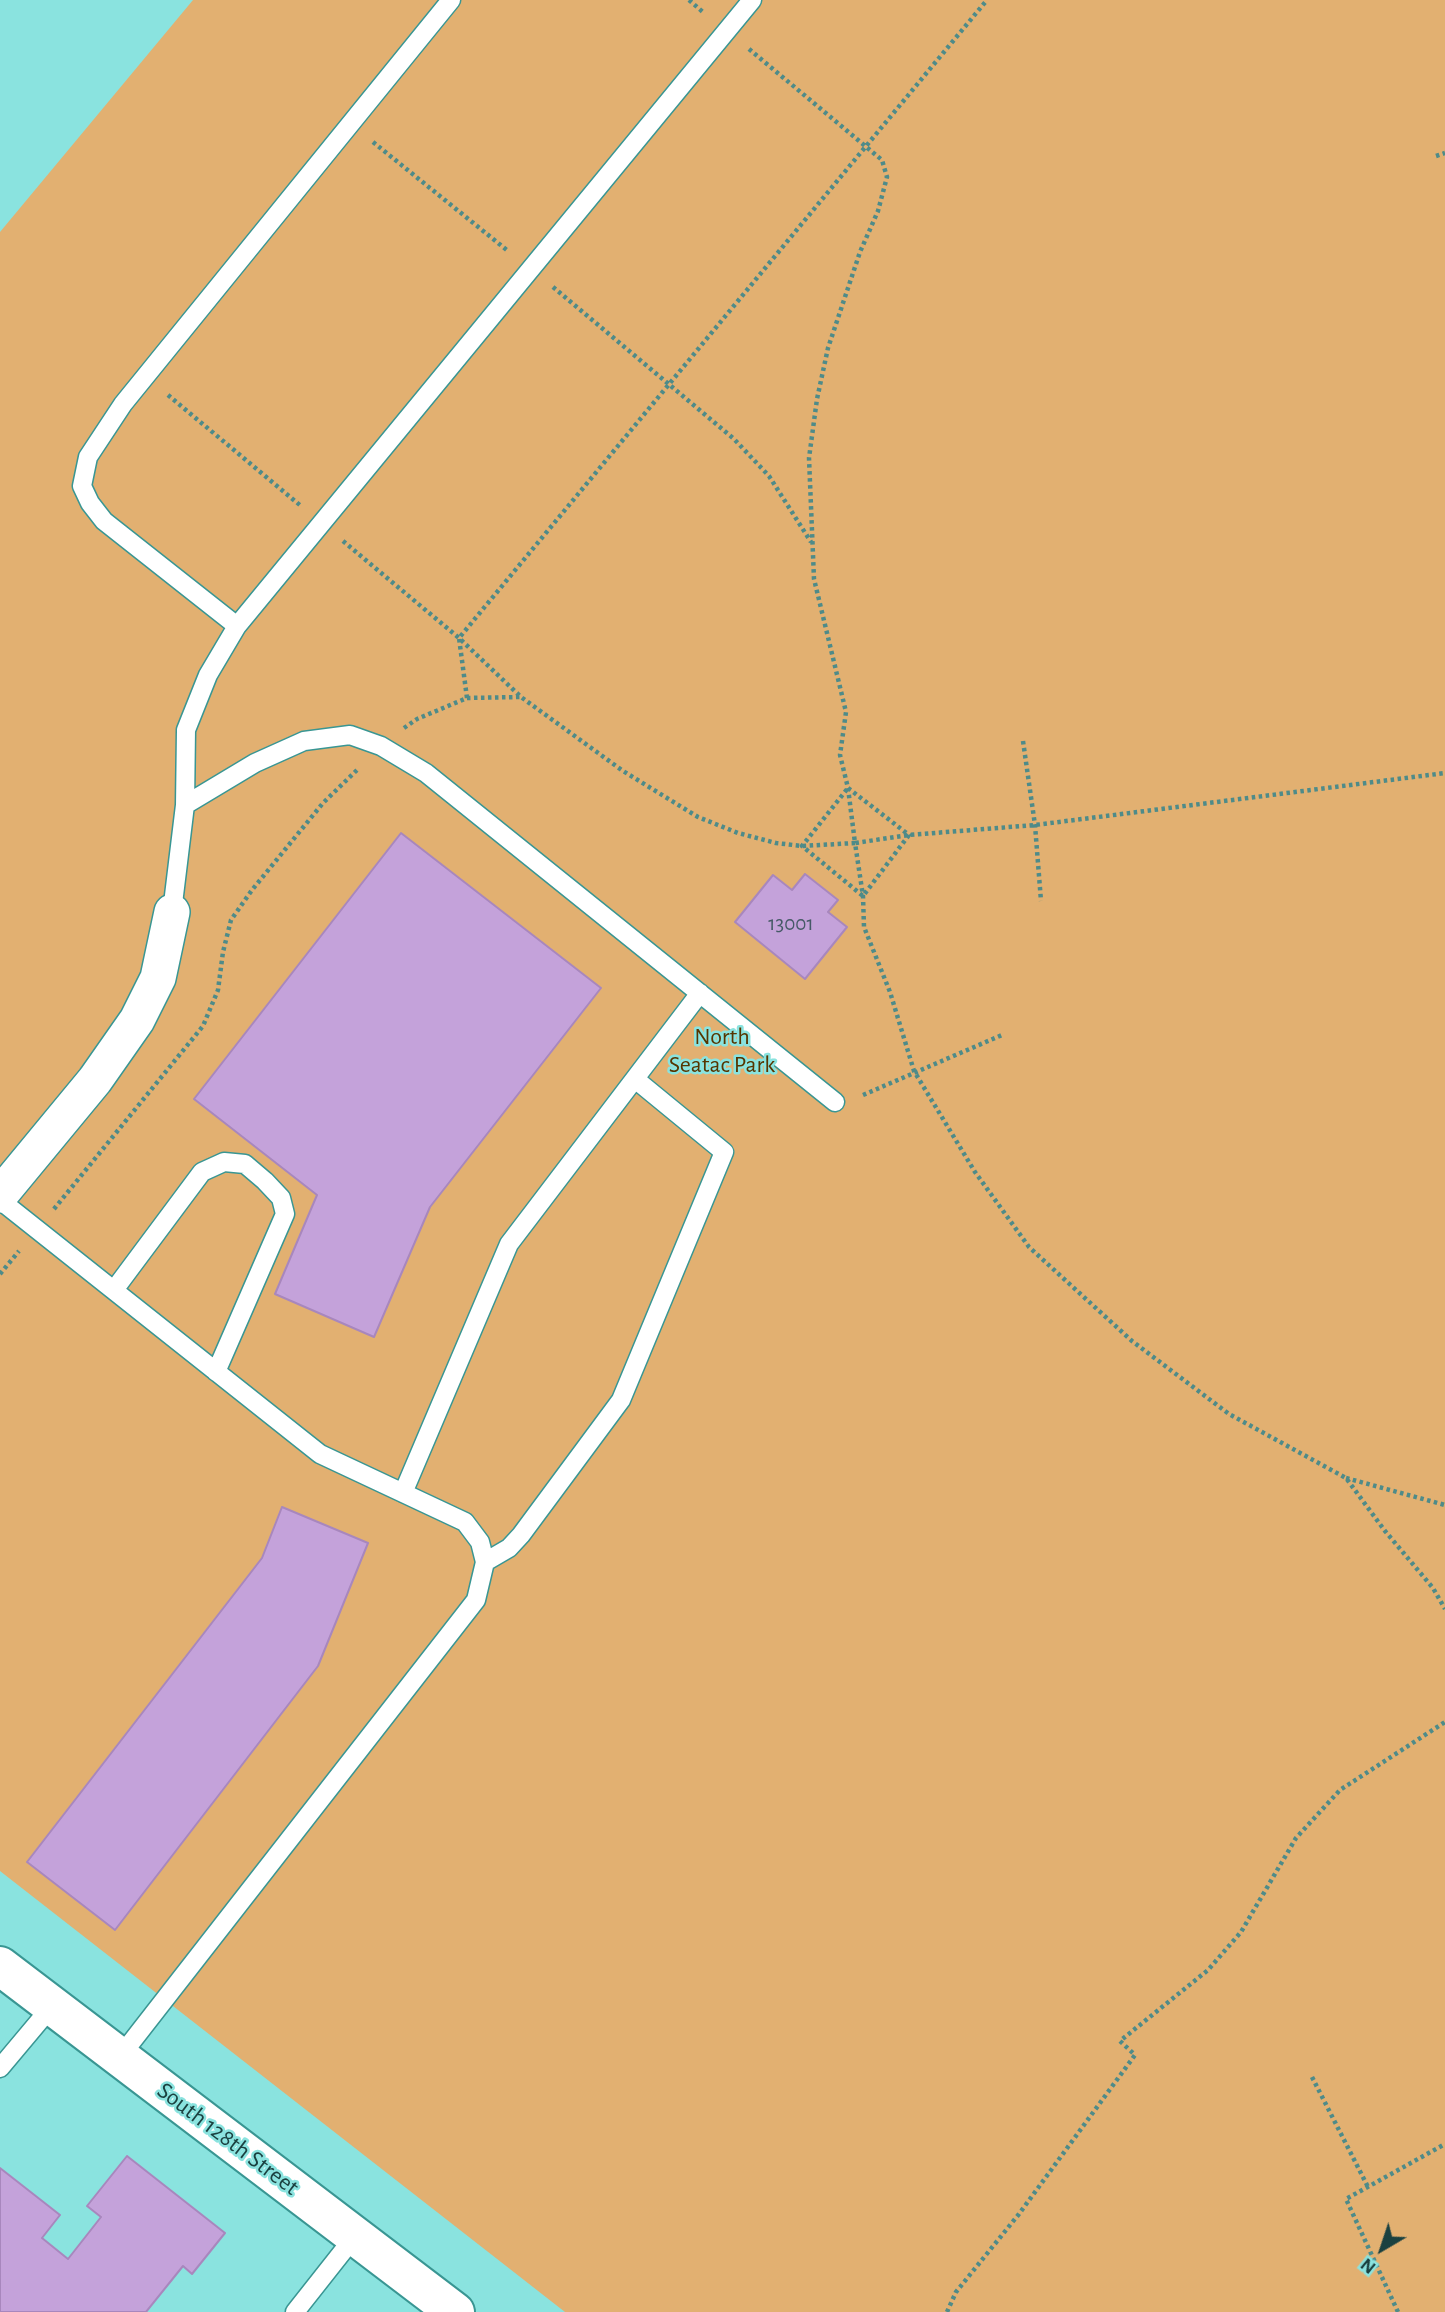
<!DOCTYPE html>
<html>
<head>
<meta charset="utf-8">
<style>
  body { margin:0 }
  #map { position:relative; width:1445px; height:2312px; overflow:hidden; background:#8ae3df; font-family:"Alegreya Sans",sans-serif }
  canvas { display:block }
  .north { position:absolute; left:1347px; top:2214px; width:70px; height:70px; -webkit-text-stroke:5px #8ae3df; paint-order:stroke; rotate:219deg; font-size:19px; font-weight:700; line-height:28px; text-align:center; color:#1b4140 }
  .north::after { content:''; display:block; margin:auto; width:24px; height:32px; background:#1b4140; clip-path:polygon(50% 0,100% 100%,50% 72%,0 100%) }
</style>
</head>
<body>
<div id="map">
<canvas width="1445" height="2312"></canvas>
<div class="north">N</div>
</div>
<script>
const ctx = document.querySelector('canvas').getContext('2d');
ctx.lineJoin = 'round';
function fillPath(path, color) {
  ctx.fillStyle = color;
  ctx.fill(path, 'evenodd');
}
function toPath(rows) {
  const path = new Path2D();
  for (const r of rows) {
    path.moveTo(r[0], r[1]);
    for (let i = 2; i < r.length; i += 2) path.lineTo(r[i], r[i + 1]);
  }
  return path;
}
function stroke(path, color, width, dash) {
  ctx.strokeStyle = color;
  ctx.lineWidth = width;
  ctx.lineCap = dash ? 'butt' : 'round';
  ctx.setLineDash(dash || []);
  ctx.stroke(path);
}
function write(font, color, halo, rows, align = 'center') {
  ctx.font = font + ' "Alegreya Sans",sans-serif';
  ctx.lineWidth = 5;
  ctx.setLineDash([]);
  ctx.textBaseline = 'middle';
  ctx.strokeStyle = halo;
  ctx.fillStyle = color;
  for (const [text, x, y, turn = 0] of rows) {
    ctx.save();
    ctx.translate(x, y);
    ctx.rotate((+turn || 0) * Math.PI / 180);
    ctx.textAlign = isNaN(turn) ? turn : align;
    if (halo) ctx.strokeText(text, 0, 0);
    ctx.fillText(text, 0, 0);
    ctx.restore();
  }
}
const green = toPath([
  [193,0,1445,0,1445,2312,565,2312,0,1871,0,232]
]);
const building = toPath([
  [401,833,601,988,430,1207,374,1337,275,1294,317,1195,194,1099,401,833],
  [805,874,838,900,828,912,847,927,805,979,735,922,773,875,792,890,805,874],
  [282,1507,368,1543,318,1666,115,1930,27,1862,262,1558,282,1507],
  [127,2156,225,2233,192,2274,183,2266,146,2312,0,2312,0,2168,60,2215,42,2238,68,2259,101,2217,87,2206,127,2156]
]);
const path = toPath([
  [689,0,704,13],
  [749,49,882,160,887,177,878,211,860,252,828,348,817,399,809,458,814,579,846,712,840,755,848,788,855,843,909,835,1035,825,1445,773],
  [373,142,508,251],
  [1436,156,1445,153],
  [553,287,734,439,769,476,811,542],
  [168,395,301,506],
  [343,541,459,638,521,697,623,771,698,817,738,833,776,843,802,846,855,843,863,896,864,927,890,992,914,1071,975,1172,1029,1247,1132,1341,1229,1414,1346,1478,1385,1531,1433,1588,1445,1609],
  [467,698,459,638,987,0],
  [404,728,417,719,467,698,521,697],
  [1023,741,1035,825,1041,901],
  [848,788,909,835,863,896,802,846,848,788],
  [863,1095,1002,1035],
  [54,1209,203,1026,218,990,223,952,231,920,252,890,323,803,358,769],
  [0,1274,19,1251],
  [1346,1478,1445,1505],
  [1312,2077,1368,2187],
  [947,2312,956,2292,1019,2214,1135,2055,1120,2041,1208,1970,1241,1932,1296,1838,1340,1790,1445,1722],
  [1398,2312,1346,2199,1445,2144]
]);
const service = toPath([
  [237,626,104,521,90,503,82,486,88,457,123,404,451,0],
  [185,805,255,763,304,741,350,735,381,746,426,773,835,1102],
  [172,912,185,805,186,730,208,675,237,626,752,0],
  [0,1200,320,1454,465,1522,480,1542,485,1562,476,1600,119,2058],
  [114,1290,202,1172,224,1162,245,1164,265,1181,281,1198,285,1214,216,1372],
  [403,1493,509,1244,700,993],
  [485,1562,509,1548,521,1535,621,1400,724,1152,635,1079],
  [0,2068,52,2006],
  [295,2312,355,2236]
]);
const minor = toPath([
  [0,1195,95,1080,137,1020,158,978,172,912]
]);
const tertiary = toPath([
  [0,1966,455,2312]
]);
const numberNames = [
  ["13001",791,924]
];
const parkNames = [
  ["North",722,1037],
  ["Seatac Park",722,1065]
];
const streetNames = [
  ["South 128th Street",228,2139,37]
];
fillPath(green, '#e2b071');
fillPath(building, '#c4a2da');
stroke(building, '#a887bd', 2);
stroke(service, '#399693', 21);
stroke(minor, '#399693', 38);
stroke(tertiary, '#399693', 42);
stroke(path, '#4e8b89', 4.5, [3.5, 3.5]);
stroke(service, '#fff', 18);
stroke(minor, '#fff', 35);
stroke(tertiary, '#fff', 38);
write('21px', '#455966', null, numberNames);
write('24px', '#563500', '#8ae3df', parkNames);
write('24px', '#1b4140', '#8ae3df', streetNames);
</script>
</body>
</html>
